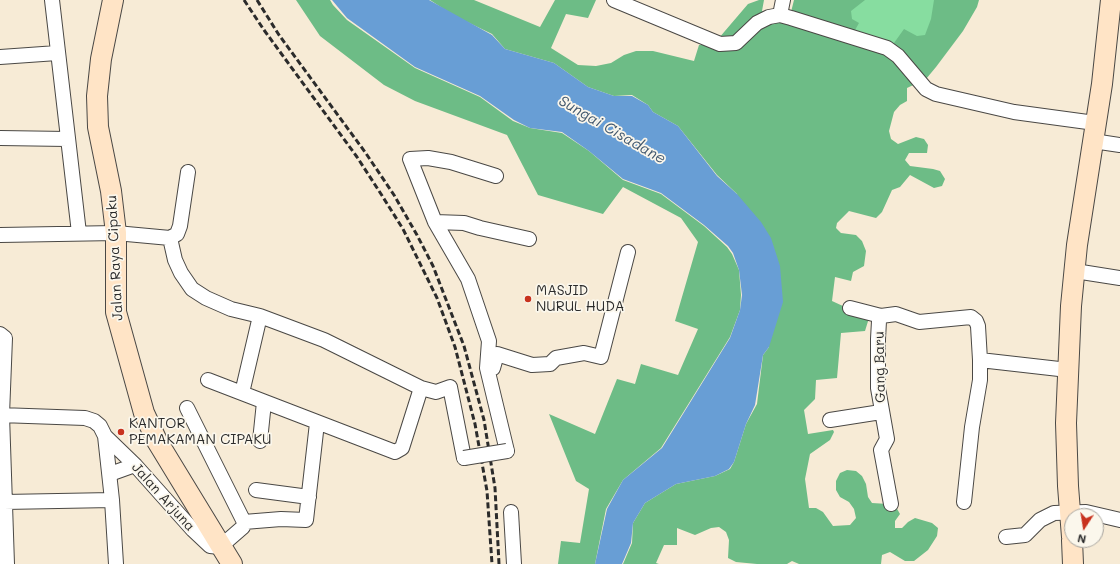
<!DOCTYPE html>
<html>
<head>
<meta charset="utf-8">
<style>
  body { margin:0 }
  #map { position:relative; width:1120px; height:564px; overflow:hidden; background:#f7ebd6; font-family:Mali,sans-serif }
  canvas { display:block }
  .north { position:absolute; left:1064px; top:508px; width:40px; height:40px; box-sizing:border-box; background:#fbf7ec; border:1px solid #a8a59f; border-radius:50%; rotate:192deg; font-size:11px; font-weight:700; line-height:16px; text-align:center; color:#2b2b2b }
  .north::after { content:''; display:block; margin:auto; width:14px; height:18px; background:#c8321e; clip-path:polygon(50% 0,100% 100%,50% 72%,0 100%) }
</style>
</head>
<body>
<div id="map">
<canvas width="1120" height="564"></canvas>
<div class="north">N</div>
</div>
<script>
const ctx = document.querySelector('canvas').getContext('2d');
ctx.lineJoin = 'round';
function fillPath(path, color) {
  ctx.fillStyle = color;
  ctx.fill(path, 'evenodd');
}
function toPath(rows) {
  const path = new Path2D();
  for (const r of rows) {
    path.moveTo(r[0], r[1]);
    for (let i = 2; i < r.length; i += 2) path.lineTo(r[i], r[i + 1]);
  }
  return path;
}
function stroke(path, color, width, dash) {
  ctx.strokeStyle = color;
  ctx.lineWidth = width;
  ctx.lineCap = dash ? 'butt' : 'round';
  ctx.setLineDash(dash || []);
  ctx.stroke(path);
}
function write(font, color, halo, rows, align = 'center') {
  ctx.font = font + ' Mali,sans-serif';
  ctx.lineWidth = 3.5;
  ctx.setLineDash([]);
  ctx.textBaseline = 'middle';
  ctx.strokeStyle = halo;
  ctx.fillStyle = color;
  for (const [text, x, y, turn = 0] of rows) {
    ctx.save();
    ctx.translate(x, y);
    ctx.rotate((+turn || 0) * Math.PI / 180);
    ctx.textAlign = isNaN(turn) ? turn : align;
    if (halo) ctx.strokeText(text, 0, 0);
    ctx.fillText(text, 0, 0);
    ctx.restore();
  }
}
const green = toPath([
  [805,0,955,0,909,72,797,27]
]);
const forest = toPath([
  [296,0,330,0,333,5,347,20,415,68,480,97,513,121,530,128,562,133,589,151,623,180,661,194,704,226,727,247,732,254,739,270,741,295,740,310,730,337,661,448,623,480,606,509,595,564,558,564,561,541,580,543,589,489,576,481,549,414,595,434,617,379,635,384,641,364,678,375,698,329,675,321,698,242,681,218,623,187,603,214,538,195,507,135,415,101,384,85,320,36],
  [430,0,474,0,540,27,555,0,596,0,588,18,566,14,551,48,578,65,596,66,611,63,624,55,636,51,653,51,694,61,699,45,713,45,748,4,759,0,764,0,762,11,790,16,794,0,865,0,851,11,852,19,859,23,855,30,855,38,886,44,894,43,904,29,917,36,925,35,931,19,934,0,979,0,977,7,963,31,936,67,926,79,907,88,907,101,900,105,894,112,889,131,891,139,898,144,916,137,924,139,928,145,927,153,909,153,905,160,910,166,933,169,940,171,945,179,942,186,934,188,910,175,900,187,892,190,882,212,876,218,849,211,837,223,836,228,841,233,856,235,862,241,866,251,864,266,853,272,851,281,835,277,832,301,869,318,865,331,841,333,837,378,816,380,815,399,804,410,808,434,833,430,834,432,830,440,810,454,805,479,809,508,816,508,823,512,833,526,850,525,856,518,854,509,849,502,840,497,836,490,836,481,840,473,847,470,856,471,862,476,866,484,868,497,872,503,888,504,896,507,900,514,895,521,895,528,902,528,908,522,915,518,932,523,938,528,937,536,928,550,914,561,905,561,890,552,882,555,881,564,799,564,792,561,787,564,757,564,736,562,728,558,729,540,726,532,719,527,711,528,695,535,677,528,677,545,664,545,656,563,659,564,623,564,632,543,633,523,645,503,676,484,715,476,730,469,734,462,746,424,757,404,763,355,769,347,737,194,717,175,678,126,653,112,648,105,632,95,614,96,588,87,554,63,505,49,492,34,453,15]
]);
const water = toPath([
  [332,0,429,0,492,35,505,49,554,63,588,87,614,96,632,96,648,105,653,112,678,126,717,176,737,194,761,222,771,238,780,266,783,302,769,347,763,355,755,405,746,424,734,462,729,469,715,476,676,484,645,503,633,523,631,543,622,564,595,564,607,509,623,480,662,448,730,338,740,310,742,295,739,270,733,253,728,246,704,225,661,193,623,179,589,151,562,132,530,128,514,120,480,96,415,67,347,18]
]);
const street = toPath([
  [52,0,79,233],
  [614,0,720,44,736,43,757,23,769,17,780,15,791,18,887,48,898,56,926,89,936,94,1014,112,1095,123],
  [780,15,783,0],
  [0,57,57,53],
  [0,138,67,139],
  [1093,141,1120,145],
  [496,176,451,162,428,158,410,159,435,222,468,279,489,341,487,368,507,451],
  [435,222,464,223,480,228,529,239],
  [0,235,116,233,170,238,177,234,180,226,188,172],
  [170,238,175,260,181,273,192,289,206,298,231,309,260,316,324,340,421,388,436,392,450,387,464,458],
  [1075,271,1120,278],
  [850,308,881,316],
  [0,334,5,338,2,415,7,564],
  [491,368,493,368,497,354,532,365,550,364,556,358,584,353,601,357,628,252],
  [208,380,395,452,402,448,421,388],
  [242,393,260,316],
  [187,408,244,522],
  [0,415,85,418,94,421,100,426,105,436,135,465,193,530,210,546,220,547,243,527,244,522,281,519,306,520,317,423],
  [830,420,881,412],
  [105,436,112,500,116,564],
  [260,441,264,402],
  [110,474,135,465],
  [256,490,309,497],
  [4,502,112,500],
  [964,502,972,427,980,380,980,360,1068,370],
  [891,504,881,450,887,439,878,388,878,339,879,321,881,316,896,314,919,322,971,317,976,321,978,326,980,360],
  [511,512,514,564],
  [1006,537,1025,535,1040,520,1054,513,1086,512,1120,520]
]);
const secondary = toPath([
  [113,0,101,59,97,96,98,127,111,191,116,233,116,312,144,413,157,441,232,564],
  [1072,537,1068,486,1066,423,1071,306,1077,245,1102,84,1111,0],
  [1072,540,1073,564]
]);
const rail = toPath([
  [244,0,264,30,357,157,381,194,403,229,437,298,455,347,475,424,487,491,492,564],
  [257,0,279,35,365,152,394,195,417,235,433,266,464,346,484,420,495,488,499,564]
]);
const streetBridge = toPath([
  [464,458,507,451]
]);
const markers = [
  [528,299,4,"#c8321e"],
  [121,432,4,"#c8321e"]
];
const streetNames = [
  ["Jalan Raya Cipaku",115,258,-93],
  ["Gang Baru",880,367,-91],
  ["Jalan Arjuna",163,497,48]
];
const poiNames = [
  ["MASJID",536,291],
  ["NURUL HUDA",536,307],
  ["KANTOR",129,424],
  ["PEMAKAMAN CIPAKU",129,440]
];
const waterNames = [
  ["Sungai Cisadane",612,130,30]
];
fillPath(green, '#87dda0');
fillPath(forest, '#6dbc86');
fillPath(water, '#689ed5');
stroke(street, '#4a4845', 16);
stroke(secondary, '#4a4845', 22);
stroke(street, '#fff', 14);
stroke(secondary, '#ffe4c6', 20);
stroke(rail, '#2b2b2b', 3, [6, 3]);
stroke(streetBridge, '#4a4845', 16, []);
stroke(streetBridge, '#fff', 14);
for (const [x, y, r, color] of markers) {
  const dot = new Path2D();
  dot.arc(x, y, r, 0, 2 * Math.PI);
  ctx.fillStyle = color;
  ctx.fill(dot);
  stroke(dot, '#fbf7ec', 1.5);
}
write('14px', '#2b2b2b', '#fbf7ec', streetNames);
write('14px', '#2b2b2b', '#fbf7ec', poiNames, 'left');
write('italic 15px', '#43596f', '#fbf7ec', waterNames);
</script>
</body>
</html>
